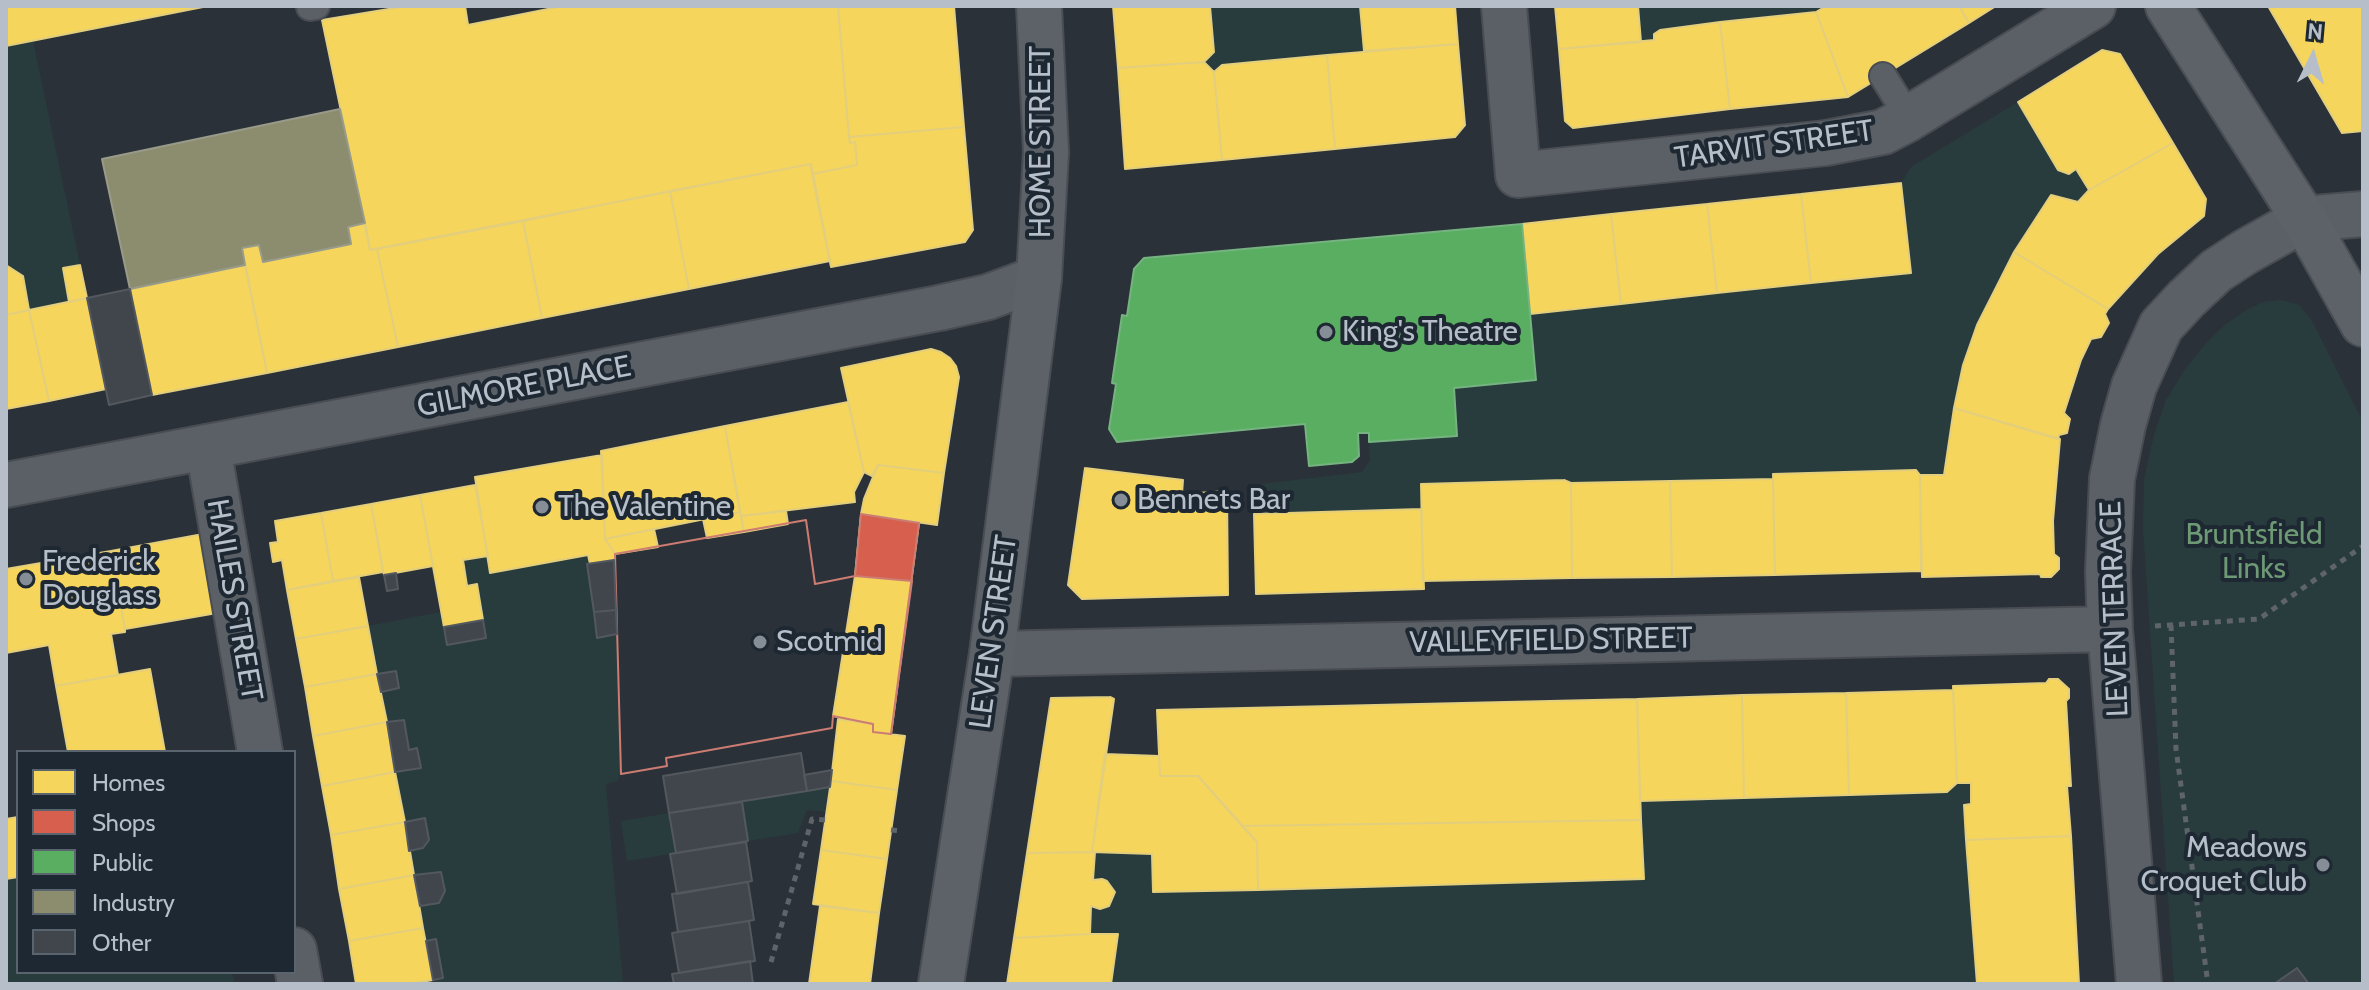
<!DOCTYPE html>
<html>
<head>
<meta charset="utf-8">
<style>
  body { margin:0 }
  #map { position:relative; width:2369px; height:990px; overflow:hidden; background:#2b3138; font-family:Cabin,sans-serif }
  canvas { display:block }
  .frame { position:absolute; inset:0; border:8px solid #b5bec9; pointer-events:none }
  .legend { position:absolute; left:16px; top:750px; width:280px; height:224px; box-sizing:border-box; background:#1e2833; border:2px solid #5a646f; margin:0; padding:10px 14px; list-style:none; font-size:24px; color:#b5bec9 }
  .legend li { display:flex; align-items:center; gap:16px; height:40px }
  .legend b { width:40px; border:2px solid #5a646f }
  .north { position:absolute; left:2273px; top:16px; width:80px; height:80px; -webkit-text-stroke:6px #1e2833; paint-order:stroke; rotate:5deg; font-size:22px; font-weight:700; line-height:32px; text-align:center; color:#b5bec9 }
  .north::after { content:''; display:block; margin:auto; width:28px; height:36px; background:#b5bec9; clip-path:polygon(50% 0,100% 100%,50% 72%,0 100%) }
</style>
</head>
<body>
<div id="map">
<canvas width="2369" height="990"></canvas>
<div class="frame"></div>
<ul class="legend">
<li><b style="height:22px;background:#f6d55c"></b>Homes</li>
<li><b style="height:22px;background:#d6604d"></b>Shops</li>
<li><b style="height:22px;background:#5aae61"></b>Public</li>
<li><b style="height:22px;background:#8c8c6e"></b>Industry</li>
<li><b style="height:22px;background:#40464b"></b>Other</li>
</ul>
<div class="north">N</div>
</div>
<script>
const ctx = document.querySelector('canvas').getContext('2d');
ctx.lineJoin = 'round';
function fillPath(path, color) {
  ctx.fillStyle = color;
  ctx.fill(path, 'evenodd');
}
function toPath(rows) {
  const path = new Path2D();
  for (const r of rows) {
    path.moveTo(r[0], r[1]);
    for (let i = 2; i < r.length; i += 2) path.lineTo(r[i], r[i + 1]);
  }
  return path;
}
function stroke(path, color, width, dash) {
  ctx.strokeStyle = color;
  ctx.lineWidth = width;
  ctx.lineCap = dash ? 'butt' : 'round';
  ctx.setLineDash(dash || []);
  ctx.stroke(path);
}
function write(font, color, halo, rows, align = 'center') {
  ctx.font = font + ' Cabin,sans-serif';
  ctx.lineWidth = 8;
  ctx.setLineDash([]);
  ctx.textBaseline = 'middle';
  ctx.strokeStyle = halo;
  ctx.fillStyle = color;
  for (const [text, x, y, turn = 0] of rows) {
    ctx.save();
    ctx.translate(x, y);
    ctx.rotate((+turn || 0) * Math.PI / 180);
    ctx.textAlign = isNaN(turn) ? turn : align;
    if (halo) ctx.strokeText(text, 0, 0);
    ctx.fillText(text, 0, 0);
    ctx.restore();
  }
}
const green = toPath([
  [1210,6,1360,6,1364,51,1222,65,1214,72,1204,62],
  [1638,6,1826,6,1816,12,1660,30,1654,34,1654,40,1641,42],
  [33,41,80,265,63,268,69,302,29,310,23,276,6,265,6,46],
  [2018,102,2058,170,2069,174,2076,169,2089,190,2078,202,2051,195,2036,217,1997,282,1977,325,1963,365,1954,408,1944,475,1920,475,1916,470,1773,474,1773,479,1571,483,1564,480,1421,484,1421,509,1254,514,1253,485,1362,472,1370,460,1369,442,1454,388,1536,380,1530,314,1911,273,1901,183,1911,167],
  [2281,300,2299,305,2311,319,2363,422,2363,984,2174,984,2143,528,2144,480,2154,435,2166,400,2184,371,2206,343,2226,324,2245,311,2263,302],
  [588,555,597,637,617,634,621,774,617,781,606,784,623,984,433,984,433,980,443,978,435,939,426,941,420,906,439,903,445,891,441,872,414,875,409,851,423,848,429,840,425,819,405,822,395,772,421,768,418,749,409,750,404,720,387,722,381,692,399,688,396,671,377,674,368,626,441,612,447,645,486,638,477,584,467,586,463,560,488,556,491,573],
  [1957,783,1971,783,1971,804,1964,805,1977,984,1111,984,1118,935,1090,934,1091,906,1100,909,1109,906,1115,893,1107,881,1102,879,1093,880,1095,852,1152,854,1153,892,1644,879,1640,801,1947,792],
  [830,787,826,812,807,810,798,833,748,841,742,802],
  [669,813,676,853,627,861,621,821],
  [18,877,18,972,232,972,235,984,6,984,6,879]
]);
const homes = toPath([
  [6,6,203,6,203,7,6,46,6,6],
  [407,6,465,6,468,25,563,6,838,6,849,137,850,143,855,142,857,165,812,174,811,164,370,250,322,20,407,6],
  [838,6,954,6,964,127,849,137,838,6],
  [1113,6,1210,6,1214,52,1204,62,1118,68,1113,6],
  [1360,6,1455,6,1458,44,1364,51,1360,6],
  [1555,6,1638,6,1641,42,1559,49,1555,6],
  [1826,6,1959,6,1969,23,1848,97,1816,12,1826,6],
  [1959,6,1996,6,1969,23,1959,6],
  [2268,6,2363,6,2363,131,2342,133,2268,6],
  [1816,12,1848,97,1730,109,1720,22,1816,12],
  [1720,22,1730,109,1573,128,1565,121,1559,49,1654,40,1654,34,1660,30,1720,22],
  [1458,44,1465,125,1455,137,1335,149,1327,55,1458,44],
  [2102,50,2120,54,2173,143,2089,190,2076,169,2069,174,2058,170,2018,102,2102,50],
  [1327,55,1335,149,1222,160,1214,72,1222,65,1327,55],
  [1204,62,1214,72,1222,160,1125,169,1118,68,1204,62],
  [964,127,973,230,965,242,831,267,812,174,857,165,855,142,850,143,849,137,964,127],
  [2173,143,2206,199,2204,216,2158,254,2108,309,2014,252,2051,195,2078,202,2089,190,2173,143],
  [811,164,830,261,689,289,670,191,811,164],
  [1901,183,1911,273,1811,283,1801,194,1901,183],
  [670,191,689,289,542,318,523,221,670,191],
  [1801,194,1811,283,1717,293,1707,204,1801,194],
  [1707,204,1717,293,1621,304,1611,214,1707,204],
  [1611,214,1621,304,1530,314,1522,224,1611,214],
  [523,221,542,318,398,347,377,249,523,221],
  [365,223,370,250,377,249,398,347,267,373,242,248,259,245,263,262,351,244,348,227,365,223],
  [2014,252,2108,309,2105,314,2109,323,2101,337,2091,339,2081,360,2064,413,2070,419,2067,433,2059,435,2058,439,1954,408,1963,365,1977,325,2014,252],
  [6,265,23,276,29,310,6,315,6,265],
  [80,265,87,298,69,302,63,268,80,265],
  [245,265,267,373,152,395,130,289,245,265],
  [87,298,106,389,49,401,29,310,87,298],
  [29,310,49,401,6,409,6,315,29,310],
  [931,349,941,352,950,358,956,366,959,377,944,473,878,465,872,476,864,472,841,368,931,349],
  [848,402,864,472,854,492,855,502,741,516,725,426,848,402],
  [1954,408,2060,439,2053,521,2054,554,2059,558,2059,569,2051,577,2041,577,2040,574,1922,577,1920,475,1944,475,1954,408],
  [725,426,740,512,605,539,601,451,725,426],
  [602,455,605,539,615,554,614,560,590,564,588,555,490,573,475,477,602,455],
  [878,465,944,473,937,525,861,514,864,499,878,465],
  [1085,468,1183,480,1182,494,1227,491,1228,595,1082,599,1068,585,1085,468],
  [1916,470,1920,475,1921,571,1775,575,1773,474,1916,470],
  [1773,479,1775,575,1672,577,1670,481,1773,479],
  [1564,480,1571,483,1572,578,1423,581,1421,484,1564,480],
  [1670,481,1672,577,1572,578,1571,483,1670,481],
  [475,485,488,556,463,560,467,586,477,584,483,620,444,627,420,495,475,485],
  [420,495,433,566,384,575,371,504,420,495],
  [371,504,383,572,333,581,321,513,371,504],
  [1421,509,1424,589,1256,594,1254,514,1421,509],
  [786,511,788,524,744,532,741,516,786,511],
  [740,512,744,532,707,538,703,519,740,512],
  [321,513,333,581,287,590,282,560,273,562,270,543,278,542,275,521,321,513],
  [861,514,919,523,891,734,873,732,873,724,833,716,855,576,861,514],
  [654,529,658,547,615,554,605,539,654,529],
  [203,534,217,613,125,629,111,551,203,534],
  [111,551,125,629,125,632,111,634,118,675,56,686,49,645,6,653,6,569,111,551],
  [359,577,368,626,296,639,287,590,359,577],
  [368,626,377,674,305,687,296,639,368,626],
  [150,669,165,752,68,752,56,686,150,669],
  [377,674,387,722,313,736,305,687,377,674],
  [2049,679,2058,679,2069,689,2069,698,2066,701,2071,786,2067,786,2071,836,1966,840,1964,805,1971,804,1971,783,1957,783,1953,686,2046,683,2049,679],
  [1953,690,1957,783,1947,792,1849,795,1846,693,1953,690],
  [1846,693,1849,795,1744,798,1742,695,1846,693],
  [1742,695,1744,798,1640,801,1637,699,1742,695],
  [1110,697,1114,699,1092,852,1027,853,1051,698,1110,697],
  [1637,699,1641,820,1242,826,1198,776,1160,776,1157,710,1637,699],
  [838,719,873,724,873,732,905,736,897,790,831,781,838,719],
  [387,722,395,772,322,786,313,736,387,722],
  [1105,754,1159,756,1160,776,1198,776,1257,842,1258,890,1153,892,1152,854,1092,852,1105,754],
  [395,772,405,822,331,835,322,786,395,772],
  [831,781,897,790,887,859,821,850,831,781],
  [18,817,18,877,6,879,6,819,18,817],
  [1641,820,1644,879,1258,890,1257,842,1242,826,1641,820],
  [405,822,414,875,339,889,331,835,405,822],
  [2071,836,2079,984,1977,984,1966,840,2071,836],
  [821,850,887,859,879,913,813,904,821,850],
  [1095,852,1093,880,1102,879,1107,881,1115,892,1109,906,1100,909,1091,906,1090,934,1014,938,1027,853,1095,852],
  [414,875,423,928,349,941,339,889,414,875],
  [820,906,879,913,870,984,809,984,820,906],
  [423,928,433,980,409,984,356,984,349,941,423,928],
  [1090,934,1118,934,1111,984,1007,984,1014,938,1090,934]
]);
const shops = toPath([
  [861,514,919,523,891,734,873,732,873,724,833,716,832,728,666,758,667,766,621,774,615,554,806,520,815,584,855,576,861,514],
  [806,520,815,584,855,576,912,581,891,734,873,732,873,724,833,716,832,728,666,758,667,766,621,774,615,554,806,520]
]);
const public = toPath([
  [1522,224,1536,380,1454,388,1457,436,1369,442,1369,433,1358,433,1359,456,1352,462,1309,466,1305,424,1117,442,1109,429,1116,384,1112,383,1122,315,1127,316,1134,269,1144,258,1522,224]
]);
const industry = toPath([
  [340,109,365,223,348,227,351,244,263,262,259,245,242,248,245,265,130,289,102,159,340,109]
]);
const building = toPath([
  [130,289,152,395,109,405,87,298,130,289],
  [614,560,616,610,594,612,587,564,614,560],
  [396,573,398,589,387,591,384,575,396,573],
  [616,610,617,634,597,638,594,612,616,610],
  [483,620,486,638,447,645,444,627,483,620],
  [396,671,399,688,381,692,377,674,396,671],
  [404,720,409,750,417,748,421,768,395,772,387,722,404,720],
  [801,753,807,791,669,813,663,776,801,753],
  [832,770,830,787,807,791,804,775,832,770],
  [742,802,748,841,676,853,669,813,742,802],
  [425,818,429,840,423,848,409,851,405,822,425,818],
  [746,842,752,881,677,894,670,854,746,842],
  [441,872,445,891,439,903,420,906,414,875,441,872],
  [748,882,754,920,678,932,672,894,748,882],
  [749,921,755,961,679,973,672,933,749,921],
  [436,939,443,978,433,980,426,941,436,939],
  [750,961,753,984,674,984,672,974,750,961],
  [2297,968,2309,984,2274,984,2297,968]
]);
const path = toPath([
  [2171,625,2176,749,2208,984],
  [2155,626,2259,619,2363,546],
  [891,830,902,831],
  [771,962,812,819,825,820]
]);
const service = toPath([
  [310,7,316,6],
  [1883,76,1909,118]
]);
const minor = toPath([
  [1504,6,1518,175,1826,143,1883,132,1906,120,2093,6],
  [208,447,260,752],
  [992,654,2110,629],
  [294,950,300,984],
  [2139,984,2110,629,2108,572,2112,479,2123,425,2134,386,2161,326,2186,299,2216,271,2245,252,2304,219,2363,214]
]);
const tertiary = toPath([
  [6,485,939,308,988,297,1039,278]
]);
const primary = toPath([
  [2168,6,2304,219,2363,324],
  [941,984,992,654,1039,278,1046,152,1039,6]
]);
const markers = [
  [1326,332,8,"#858d96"],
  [1121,500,8,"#858d96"],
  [542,507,8,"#858d96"],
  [26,579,8,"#858d96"],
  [760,642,8,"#858d96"],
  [2323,865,8,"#858d96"]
];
const streetNames = [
  ["HOME STREET",1041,142,-90],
  ["TARVIT STREET",1774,145,-8],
  ["GILMORE PLACE",524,387,-11],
  ["HAILES STREET",234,600,80],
  ["LEVEN TERRACE",2115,609,-92],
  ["LEVEN STREET",994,632,-82],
  ["VALLEYFIELD STREET",1551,641,-1]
];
const poiNames = [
  ["King's Theatre",1342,332],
  ["Bennets Bar",1137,500],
  ["The Valentine",558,507],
  ["Frederick",42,562],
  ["Douglass",42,596],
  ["Scotmid",776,642],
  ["Meadows",2307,848,"right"],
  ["Croquet Club",2307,882,"right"]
];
const parkNames = [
  ["Bruntsfield",2254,535],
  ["Links",2254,569]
];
fillPath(green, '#283c3e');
fillPath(homes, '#f6d55c');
stroke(homes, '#e2ce7d', 2);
fillPath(shops, '#d6604d');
stroke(shops, '#cc7c72', 2);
fillPath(public, '#5aae61');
stroke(public, '#75b380', 2);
fillPath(industry, '#8c8c6e');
stroke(industry, '#989b89', 2);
fillPath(building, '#40464b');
stroke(building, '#53585f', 2);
stroke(service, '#494d53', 30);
stroke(minor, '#494d53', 48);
stroke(tertiary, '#494d53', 48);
stroke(primary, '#494e55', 48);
stroke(path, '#5e646a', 5, [6, 6]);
stroke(service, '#5b6066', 26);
stroke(minor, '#5b6066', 44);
stroke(tertiary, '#5b6066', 44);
stroke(primary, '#5d6268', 44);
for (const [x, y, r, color] of markers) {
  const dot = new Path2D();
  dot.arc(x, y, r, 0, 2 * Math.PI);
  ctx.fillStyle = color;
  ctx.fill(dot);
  stroke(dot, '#1e2833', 3);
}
write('30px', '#b5bec9', '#1e2833', streetNames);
write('30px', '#b5bec9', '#1e2833', poiNames, 'left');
write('30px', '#6d9974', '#1e2833', parkNames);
</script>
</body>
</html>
